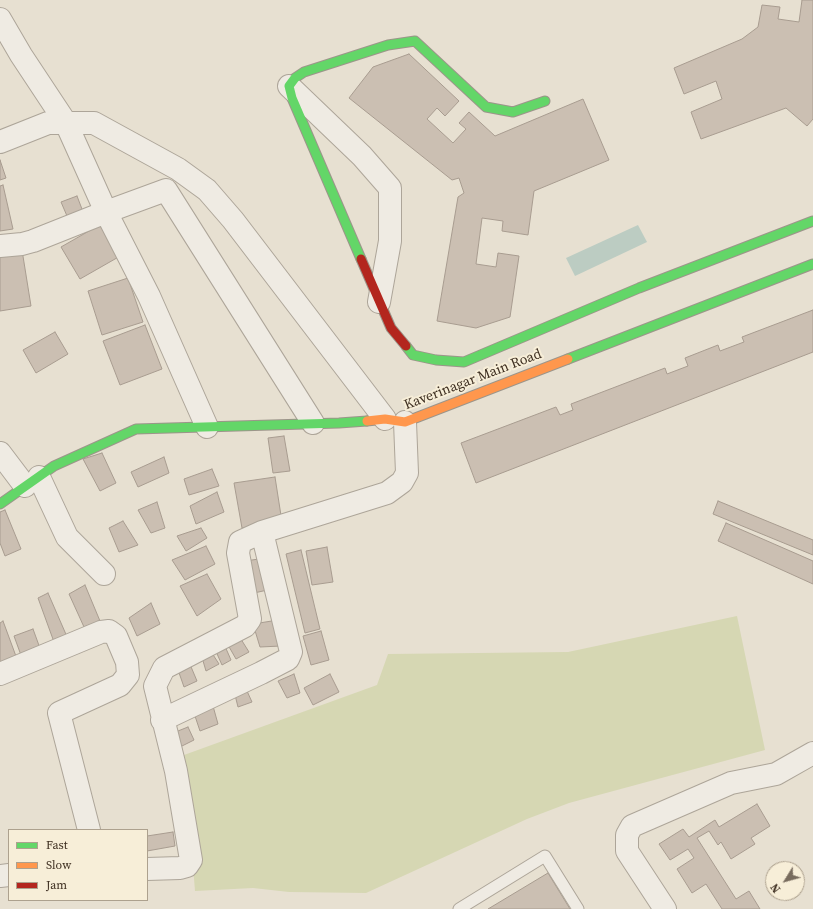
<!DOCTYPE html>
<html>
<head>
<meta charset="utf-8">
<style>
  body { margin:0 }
  #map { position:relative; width:813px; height:909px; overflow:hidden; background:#e7e0d1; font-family:"Source Serif 4",serif }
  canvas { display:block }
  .legend { position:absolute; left:8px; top:829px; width:140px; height:72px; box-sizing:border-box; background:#f7eed8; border:1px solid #ada18e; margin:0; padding:5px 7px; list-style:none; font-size:12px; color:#3d2e20 }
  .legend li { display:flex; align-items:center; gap:8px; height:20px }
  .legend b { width:20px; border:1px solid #ada18e }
  .north { position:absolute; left:765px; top:861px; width:40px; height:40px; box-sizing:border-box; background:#f7eed8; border:1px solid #ada18e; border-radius:50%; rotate:233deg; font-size:11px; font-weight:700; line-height:16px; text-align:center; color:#3d2e20 }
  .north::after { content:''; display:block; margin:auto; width:14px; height:18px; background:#786c5e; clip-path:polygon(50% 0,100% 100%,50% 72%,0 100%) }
</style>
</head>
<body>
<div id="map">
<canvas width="813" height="909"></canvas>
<ul class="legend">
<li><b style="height:5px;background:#63d668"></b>Fast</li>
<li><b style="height:5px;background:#ff974d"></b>Slow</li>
<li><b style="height:5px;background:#b3261e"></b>Jam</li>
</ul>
<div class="north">N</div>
</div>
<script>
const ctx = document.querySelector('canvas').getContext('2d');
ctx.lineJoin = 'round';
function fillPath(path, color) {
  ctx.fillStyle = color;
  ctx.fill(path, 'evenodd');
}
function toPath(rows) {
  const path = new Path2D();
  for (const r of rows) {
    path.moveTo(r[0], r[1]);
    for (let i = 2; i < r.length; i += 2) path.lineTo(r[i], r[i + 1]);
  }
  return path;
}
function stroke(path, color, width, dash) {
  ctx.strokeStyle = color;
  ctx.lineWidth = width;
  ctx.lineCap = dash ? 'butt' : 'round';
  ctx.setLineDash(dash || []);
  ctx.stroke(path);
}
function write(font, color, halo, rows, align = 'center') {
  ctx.font = font + ' "Source Serif 4",serif';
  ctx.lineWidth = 4;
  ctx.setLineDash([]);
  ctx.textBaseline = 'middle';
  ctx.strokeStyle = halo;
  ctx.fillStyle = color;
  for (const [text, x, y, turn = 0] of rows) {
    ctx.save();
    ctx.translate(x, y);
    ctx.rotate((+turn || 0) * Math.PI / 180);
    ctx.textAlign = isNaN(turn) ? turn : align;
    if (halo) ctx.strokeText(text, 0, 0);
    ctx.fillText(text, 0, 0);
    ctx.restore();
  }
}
const green = toPath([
  [737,616,765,750,569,803,527,819,366,893,289,892,253,888,195,891,184,755,377,685,388,654,568,652]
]);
const water = toPath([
  [638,225,647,242,575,276,566,258]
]);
const building = toPath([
  [802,0,813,0,813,119,807,126,786,108,701,139,691,112,722,99,716,81,684,94,674,68,742,39,758,27,762,5,780,7,778,19,799,22,802,0],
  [409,54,459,101,445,116,437,108,427,119,453,143,466,129,459,123,469,112,495,136,583,99,609,160,534,191,528,235,502,231,503,221,482,218,476,264,496,267,498,253,519,256,510,317,476,328,437,321,458,197,464,193,459,178,452,180,349,98,373,67,409,54],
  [0,160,6,178,0,180,0,160],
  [3,185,13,229,0,231,0,186,3,185],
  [77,196,85,217,70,223,61,202,77,196],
  [103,223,122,255,80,279,61,247,103,223],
  [22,250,31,306,0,311,0,253,22,250],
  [128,278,143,322,102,335,88,291,128,278],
  [813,310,813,352,476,483,461,443,556,407,560,415,573,410,571,404,665,368,667,374,688,366,685,358,718,345,720,351,744,342,742,337,813,310],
  [145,325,162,369,120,385,103,341,145,325],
  [55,332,68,354,36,373,23,350,55,332],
  [284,436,290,471,273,473,268,438,284,436],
  [102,453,116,483,100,491,83,459,102,453],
  [164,457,169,473,138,487,131,472,164,457],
  [212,469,219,486,189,495,184,479,212,469],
  [275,477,282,522,242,528,234,483,275,477],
  [217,492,224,512,196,524,190,506,217,492],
  [718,501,813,540,813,555,713,514,718,501],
  [157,502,165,528,151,533,138,510,157,502],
  [5,510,21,549,5,556,0,543,0,512,5,510],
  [123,521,138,545,119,552,109,528,123,521],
  [726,523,813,561,813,584,718,541,726,523],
  [201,528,207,538,186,551,177,536,201,528],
  [206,546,215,564,185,580,172,560,206,546],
  [327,547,333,582,312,585,306,551,327,547],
  [301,550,320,629,305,633,286,554,301,550],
  [266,558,272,589,254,593,245,561,266,558],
  [207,574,221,599,197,616,180,586,207,574],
  [85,585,100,621,84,627,69,594,85,585],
  [48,593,68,639,54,642,38,598,48,593],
  [151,603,160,624,137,636,129,618,151,603],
  [278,620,281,646,260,647,253,624,278,620],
  [3,621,17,659,0,665,0,623,3,621],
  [33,629,41,651,22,658,14,636,33,629],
  [321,631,329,660,311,665,303,636,321,631],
  [239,636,249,652,236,659,228,645,239,636],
  [224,644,231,660,222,665,214,647,224,644],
  [210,650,219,664,206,671,201,654,210,650],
  [189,662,197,681,184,687,177,667,189,662],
  [294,674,300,693,287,698,278,681,294,674],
  [330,674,339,692,313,705,304,688,330,674],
  [247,691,252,702,238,707,235,695,247,691],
  [213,706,218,724,200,731,194,713,213,706],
  [188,727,194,740,180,747,173,733,188,727],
  [757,804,770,826,751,838,755,844,731,859,721,842,718,845,709,831,697,838,736,899,749,891,760,909,722,909,706,884,692,893,677,869,694,858,688,849,670,860,659,844,683,829,689,837,715,820,719,827,757,804],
  [173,832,175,846,147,851,147,836,173,832],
  [548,873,570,909,488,909,548,873]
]);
const lane = toPath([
  [459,909,545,856,578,909]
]);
const street = toPath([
  [0,19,21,55,66,123,106,212,149,296,207,427],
  [289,86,362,156,390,188,390,241,379,302],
  [0,142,48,123,94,123,178,169,207,190,233,220,385,419],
  [0,246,22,244,33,241,106,212,166,190,313,423],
  [0,453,25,486],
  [39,477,67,537,104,574],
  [0,674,101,632,109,631,116,636,127,662,128,675,120,685,59,713,89,830],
  [162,720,261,673,288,659,291,652,262,532],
  [147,869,180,868,187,866,191,860,176,771,155,686,164,668,245,626,250,619,238,553,240,542,262,532,387,493,402,482,407,473,405,422],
  [0,876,9,875],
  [665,909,627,851,627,835,632,826,731,783,776,774,813,753]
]);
const fast = toPath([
  [361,259,292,98,289,86,295,78,304,72,388,45,415,41,486,107,513,112,545,101],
  [406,346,413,355,436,360,464,362,639,288,813,221],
  [568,359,813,264],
  [0,504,54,466,136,429,339,423,367,421]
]);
const slow = toPath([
  [367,421,385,419,405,422,568,359]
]);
const jam = toPath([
  [361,259,391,328,406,346]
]);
const streetNames = [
  ["Kaverinagar Main Road",473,380,-21]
];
fillPath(green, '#d6d7b3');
fillPath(water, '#bcccc2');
fillPath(building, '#cbbfb2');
stroke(building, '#a89c90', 1);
stroke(lane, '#ada599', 13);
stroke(street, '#ada599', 24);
stroke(fast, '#9c958a', 11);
stroke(slow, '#9c958a', 11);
stroke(jam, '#9c958a', 11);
stroke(lane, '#efebe3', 11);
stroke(street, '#efebe3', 22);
stroke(fast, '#63d668', 9);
stroke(slow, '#ff974d', 9);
stroke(jam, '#b3261e', 9);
write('14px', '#3d2e20', '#f7eed8', streetNames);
</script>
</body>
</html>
